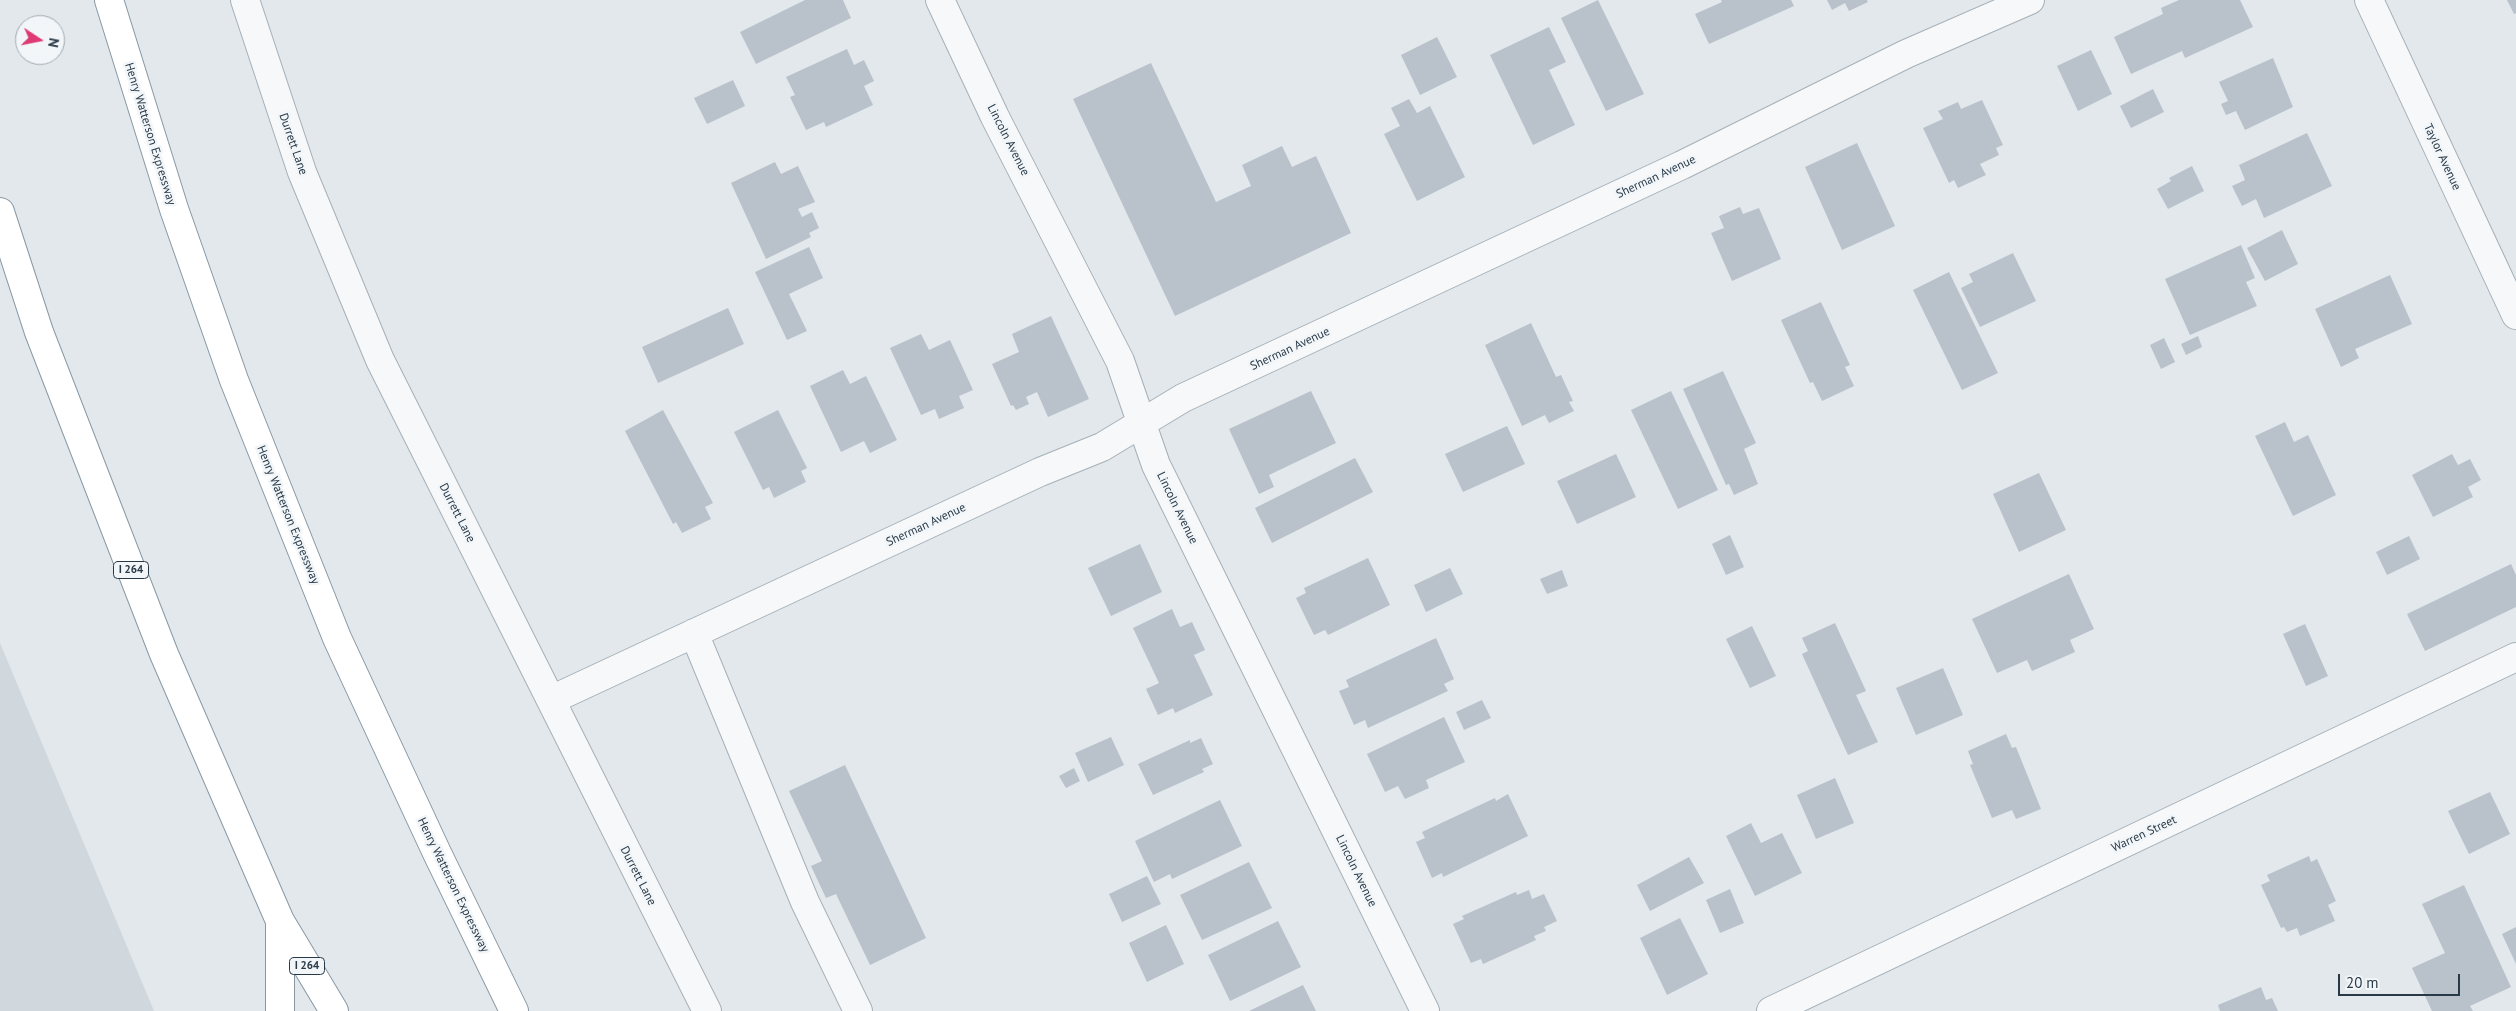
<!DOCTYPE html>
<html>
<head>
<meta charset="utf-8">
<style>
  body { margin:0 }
  #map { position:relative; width:2516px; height:1011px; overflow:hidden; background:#e2e8ec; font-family:"PT Sans",sans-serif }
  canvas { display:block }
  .north { position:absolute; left:15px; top:15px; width:50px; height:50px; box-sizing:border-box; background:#f2f6f9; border:1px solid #a1aab2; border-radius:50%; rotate:101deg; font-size:14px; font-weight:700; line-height:20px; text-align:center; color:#283947 }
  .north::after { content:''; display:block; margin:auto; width:18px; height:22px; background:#de3a74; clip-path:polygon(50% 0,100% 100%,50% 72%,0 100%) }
  .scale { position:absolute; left:2338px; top:974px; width:122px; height:22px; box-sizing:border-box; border:2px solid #283947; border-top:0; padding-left:6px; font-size:15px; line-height:18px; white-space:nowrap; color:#283947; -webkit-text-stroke:4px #f2f6f9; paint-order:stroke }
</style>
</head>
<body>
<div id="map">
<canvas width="2516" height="1011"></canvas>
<div class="north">N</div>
<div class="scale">20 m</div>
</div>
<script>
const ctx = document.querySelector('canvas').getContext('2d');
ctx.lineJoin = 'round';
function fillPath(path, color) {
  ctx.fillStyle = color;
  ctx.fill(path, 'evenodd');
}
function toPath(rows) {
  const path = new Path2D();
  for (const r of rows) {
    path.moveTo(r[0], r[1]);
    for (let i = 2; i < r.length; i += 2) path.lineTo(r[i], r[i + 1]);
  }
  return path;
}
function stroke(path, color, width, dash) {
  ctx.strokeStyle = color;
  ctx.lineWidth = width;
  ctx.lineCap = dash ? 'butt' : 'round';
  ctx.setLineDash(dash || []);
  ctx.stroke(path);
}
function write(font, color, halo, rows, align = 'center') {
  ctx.font = font + ' "PT Sans",sans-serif';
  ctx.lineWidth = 5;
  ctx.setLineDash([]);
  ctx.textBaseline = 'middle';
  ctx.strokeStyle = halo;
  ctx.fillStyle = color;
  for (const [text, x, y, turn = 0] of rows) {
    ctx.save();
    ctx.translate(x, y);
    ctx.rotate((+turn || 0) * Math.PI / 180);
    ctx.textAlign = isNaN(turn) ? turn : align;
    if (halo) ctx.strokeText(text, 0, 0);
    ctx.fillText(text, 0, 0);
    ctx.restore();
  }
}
const built = toPath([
  [0,643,154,1011,0,1011]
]);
const building = toPath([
  [805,0,843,0,851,18,756,64,740,32],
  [1598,0,1644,94,1606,111,1561,18],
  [1721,0,1791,0,1794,6,1709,44,1695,14,1722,2],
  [1827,0,1867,0,1868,2,1849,11,1845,3,1832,10],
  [2179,0,2240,0,2253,27,2185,58,2182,51,2131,74,2114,37,2163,14,2161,8],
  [2507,0,2516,0,2516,13,2514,14],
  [1549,27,1566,62,1549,70,1575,125,1533,145,1490,55],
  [1437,37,1457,77,1420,95,1401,55],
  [847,49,854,65,864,60,874,81,864,86,873,105,826,127,824,122,806,130,790,97,795,95,786,77],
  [2091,50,2112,94,2078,111,2057,66],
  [2273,58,2293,107,2245,130,2236,111,2226,115,2221,104,2228,101,2219,82],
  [1151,63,1216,202,1251,186,1242,165,1282,146,1292,167,1316,156,1351,233,1175,316,1073,99],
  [733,80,745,106,707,124,694,98],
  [2153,89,2164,112,2131,128,2120,106],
  [1409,99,1417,113,1430,106,1465,177,1417,201,1384,134,1400,126,1391,108],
  [1982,100,2003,145,1996,148,1999,155,1980,164,1986,175,1958,188,1954,180,1949,183,1923,128,1943,119,1938,111,1958,102,1961,109],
  [2307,133,2332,186,2264,218,2256,199,2242,206,2232,186,2245,180,2239,165],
  [1857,143,1895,226,1842,250,1805,167],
  [775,162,781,174,798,166,815,202,798,209,802,217,812,212,819,228,809,233,811,237,766,259,731,183],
  [2192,166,2204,191,2168,209,2157,189,2171,181,2169,178],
  [1740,207,1743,214,1759,208,1781,259,1732,281,1711,233,1724,228,1719,216],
  [2282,230,2298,264,2265,281,2247,248],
  [2241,245,2255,278,2246,282,2257,306,2190,335,2165,279],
  [809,247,823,278,789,294,807,331,787,340,755,272],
  [2013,253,2036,301,1980,327,1961,288,1973,282,1969,274],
  [1949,272,1998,373,1962,390,1913,290],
  [2390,275,2412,324,2355,349,2359,358,2341,367,2315,309],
  [1821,302,1850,365,1845,367,1854,386,1822,401,1813,382,1810,383,1781,320],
  [728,308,744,344,658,383,642,347],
  [1051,316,1089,399,1048,417,1037,392,1026,397,1029,404,1016,410,1013,405,1011,406,992,364,1019,352,1012,334],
  [1531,323,1556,377,1561,375,1573,401,1569,402,1574,411,1549,423,1545,415,1522,426,1485,345],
  [921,334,929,350,950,340,973,390,959,396,964,408,939,419,935,409,921,415,890,348],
  [2198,336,2202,347,2186,355,2181,344],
  [2164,338,2175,362,2161,369,2150,345],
  [843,370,850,384,866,376,897,440,870,453,864,441,841,452,810,386],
  [1723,371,1756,443,1744,449,1758,484,1734,495,1729,484,1726,485,1683,389],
  [1311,391,1336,443,1269,475,1274,487,1259,494,1229,429],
  [1671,391,1718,490,1678,509,1631,410],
  [663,410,713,503,705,507,711,519,682,533,676,522,673,524,625,431],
  [778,410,807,468,801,471,806,482,774,498,769,487,763,490,734,432],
  [2285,422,2294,442,2308,435,2336,495,2293,516,2255,436],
  [1507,426,1525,464,1463,492,1445,454],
  [1616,454,1636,497,1577,524,1557,481],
  [2452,454,2458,465,2470,459,2481,480,2468,487,2473,497,2433,517,2412,475],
  [1355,458,1373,492,1272,543,1255,508],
  [2039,473,2066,530,2019,552,1993,494],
  [1730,535,1744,567,1726,575,1712,544],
  [2409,536,2420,559,2387,575,2376,552],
  [1140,544,1162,592,1111,616,1088,568],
  [1368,558,1390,605,1328,635,1325,630,1314,635,1296,598,1306,593,1304,588],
  [2511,564,2516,575,2516,607,2425,651,2407,614],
  [1450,568,1463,594,1426,612,1414,585],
  [1562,570,1568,586,1547,594,1540,579],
  [2069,574,2094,629,2070,640,2075,652,2032,671,2027,660,1997,673,1972,619],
  [1172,609,1180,627,1192,622,1205,650,1194,655,1213,695,1175,713,1173,708,1158,715,1146,689,1159,683,1133,628],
  [1835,623,1866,691,1856,695,1878,742,1848,755,1802,654,1808,651,1802,638],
  [2305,624,2328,676,2306,686,2283,634],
  [1752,626,1776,676,1750,688,1726,639],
  [1436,638,1454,679,1444,684,1448,691,1368,728,1365,720,1354,725,1339,691,1349,687,1346,680],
  [1943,668,1963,715,1916,735,1896,688],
  [1482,700,1491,718,1464,730,1456,712],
  [1444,717,1465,762,1426,780,1429,788,1405,799,1398,786,1385,792,1367,754],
  [2006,734,2012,748,2016,747,2041,809,2016,819,2012,810,1992,818,1970,765,1973,764,1968,751],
  [1111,737,1124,765,1088,782,1075,753],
  [1201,738,1213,764,1202,769,1204,772,1153,795,1138,764,1190,740,1190,743],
  [845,765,926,938,870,965,836,894,826,898,811,866,822,861,789,791],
  [1074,768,1080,781,1066,788,1059,776],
  [1835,778,1854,823,1816,839,1797,795],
  [2490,792,2510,834,2469,854,2448,811],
  [1508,794,1528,836,1443,877,1442,873,1432,878,1416,842,1425,838,1422,832,1495,798,1496,801],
  [1220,800,1242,846,1172,879,1170,874,1154,882,1135,841],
  [1751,823,1761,843,1782,833,1802,873,1755,896,1726,836],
  [2309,856,2311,862,2317,859,2336,901,2328,905,2335,921,2300,936,2297,928,2287,932,2284,927,2281,928,2261,885,2270,881,2267,875],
  [1689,857,1704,883,1650,911,1637,885],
  [1249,862,1272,908,1202,940,1180,895],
  [1147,876,1161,904,1122,922,1109,894],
  [2464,885,2511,987,2470,1006,2473,1011,2432,1011,2412,968,2445,953,2422,904],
  [1730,889,1744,923,1720,933,1706,900],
  [1529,890,1532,899,1544,894,1557,921,1544,927,1546,931,1534,936,1536,940,1483,964,1481,959,1471,963,1453,924,1464,919,1462,916,1516,892,1517,895],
  [1680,918,1708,974,1667,995,1640,938],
  [1278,921,1301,967,1230,1001,1208,955],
  [1166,925,1184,964,1147,982,1129,943],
  [2516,927,2516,964,2502,934],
  [1303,985,1316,1011,1249,1011],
  [2261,987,2266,1000,2272,998,2278,1011,2220,1011,2218,1005]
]);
const minor = toPath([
  [245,0,302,172,380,360,707,1011],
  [940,0,995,117,1120,361,1156,465,1425,1011],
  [2369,0,2516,315],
  [694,633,805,902,858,1011],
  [551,700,1040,472,1102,447,1183,398,1682,165,1906,54,2030,0],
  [1771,1011,2516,657]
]);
const highway = toPath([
  [109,0,174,209,234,380,337,638,437,853,514,1011],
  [0,212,39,332,164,654,280,921,334,1011],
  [280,923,280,1011]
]);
const shields = [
  [131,570,35],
  [307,966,35]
];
const shieldNames = [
  ["I 264",131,570],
  ["I 264",307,966]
];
const streetNames = [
  ["Henry Watterson Expressway",150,134,73],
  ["Lincoln Avenue",1008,140,63],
  ["Durrett Lane",293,144,71],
  ["Taylor Avenue",2442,157,65],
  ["Sherman Avenue",1656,177,-25],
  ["Sherman Avenue",1290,349,-25],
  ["Lincoln Avenue",1177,508,64],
  ["Durrett Lane",457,513,63],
  ["Henry Watterson Expressway",288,515,68],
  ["Sherman Avenue",926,525,-25],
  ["Warren Street",2144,834,-25],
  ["Lincoln Avenue",1356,871,64],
  ["Durrett Lane",638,876,63],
  ["Henry Watterson Expressway",453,885,64]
];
fillPath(built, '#d0d8de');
fillPath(building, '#b9c2cb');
stroke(minor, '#a6b0b7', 30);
stroke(highway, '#8899a5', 30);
stroke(minor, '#f6f8fa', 28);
stroke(highway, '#fff', 28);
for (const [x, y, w] of shields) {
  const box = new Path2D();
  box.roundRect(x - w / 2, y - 8.5, w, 17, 4);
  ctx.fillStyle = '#f2f6f9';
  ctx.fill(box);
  stroke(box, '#283947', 1);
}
write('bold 11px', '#283947', null, shieldNames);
write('12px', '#283947', '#f2f6f9', streetNames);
</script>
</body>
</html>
